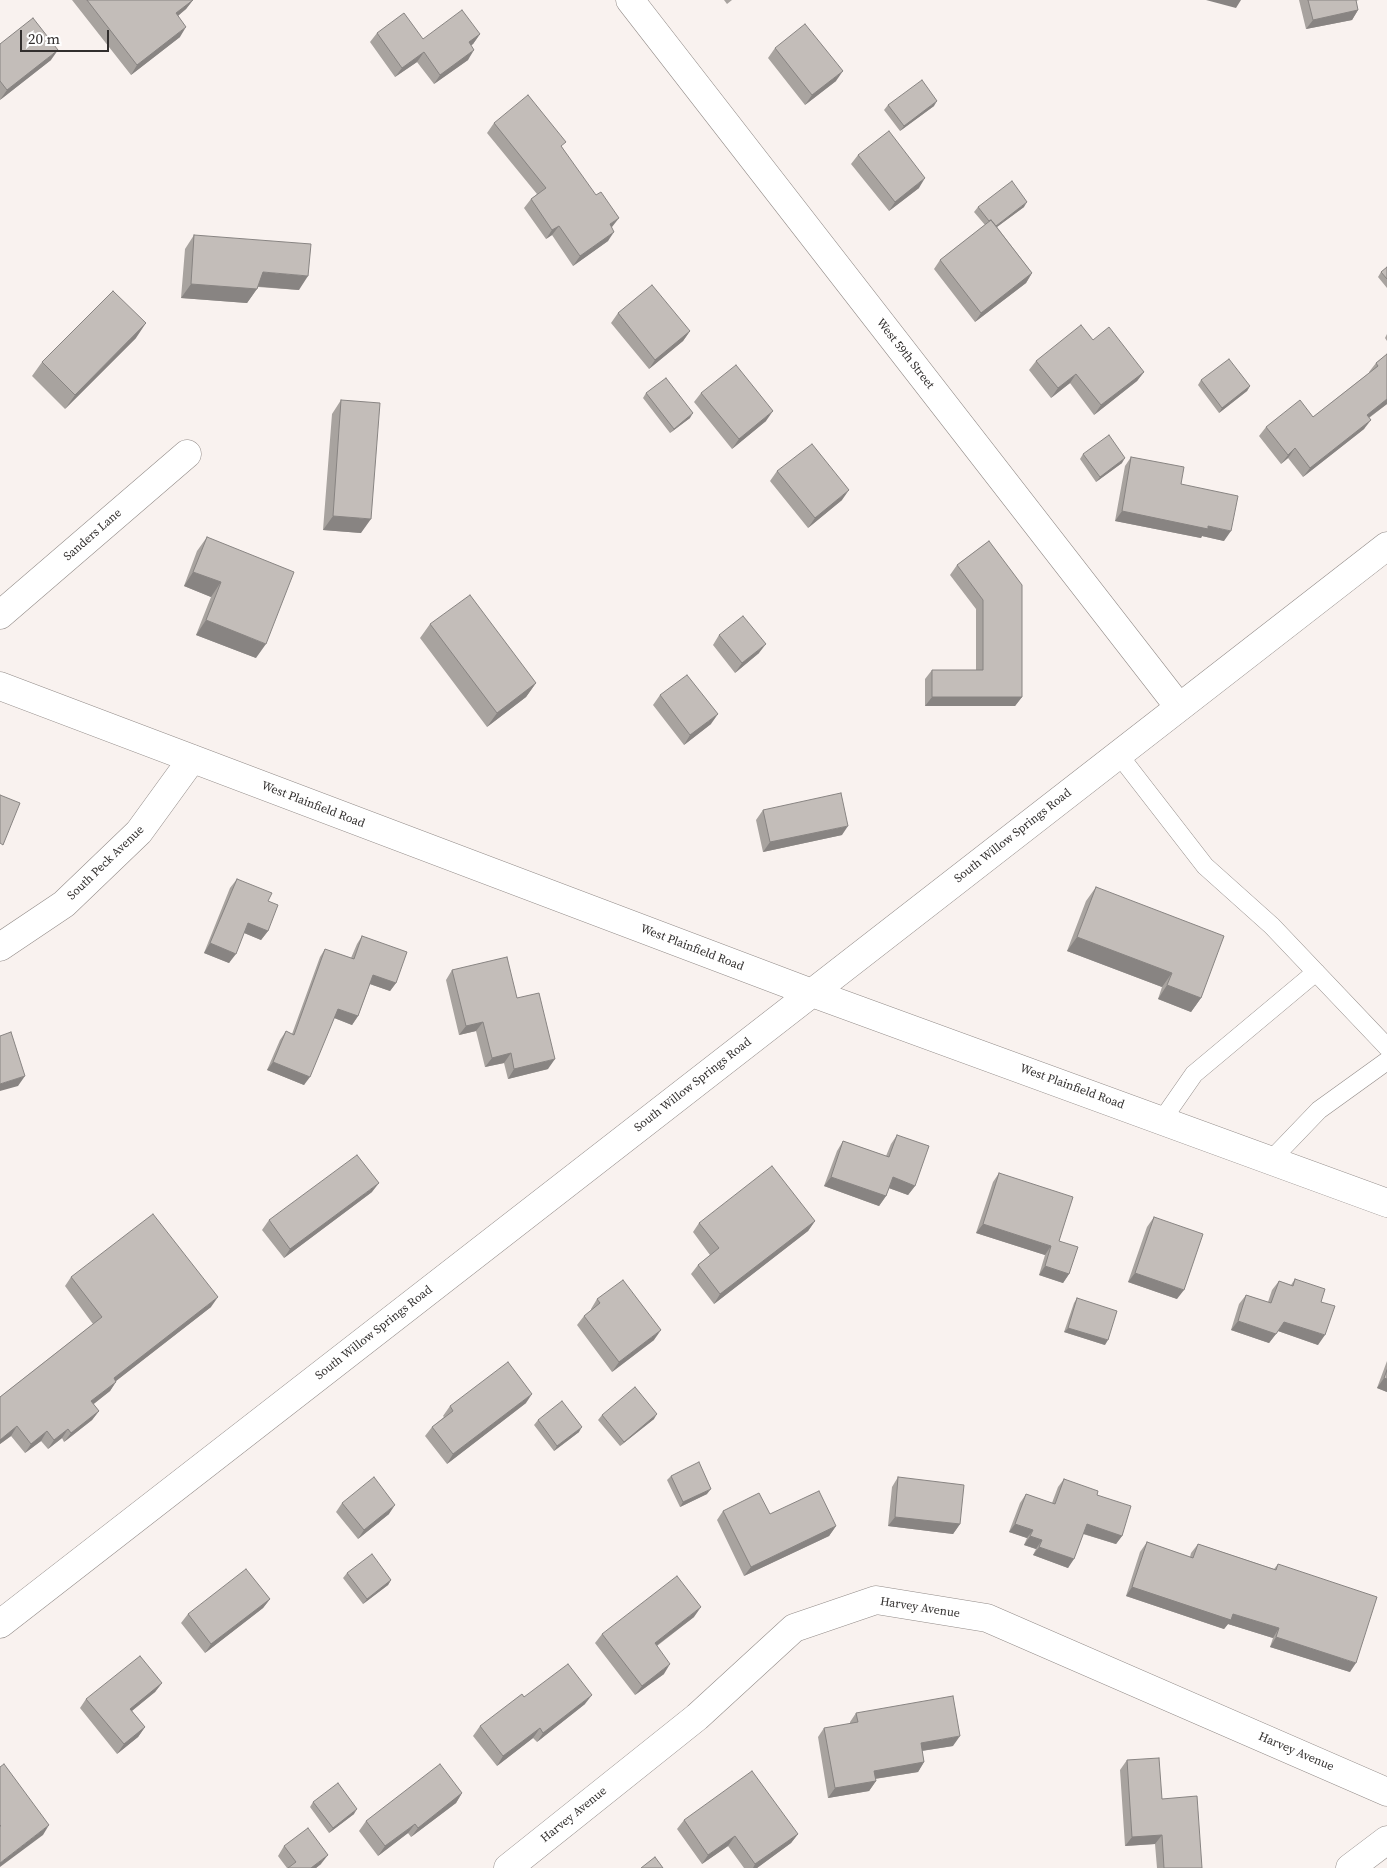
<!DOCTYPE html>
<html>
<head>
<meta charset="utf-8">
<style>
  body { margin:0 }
  #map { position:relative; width:1387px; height:1868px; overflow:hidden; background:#f9f2ef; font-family:"Source Serif 4",serif }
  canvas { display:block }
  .scale { position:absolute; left:20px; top:30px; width:89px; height:22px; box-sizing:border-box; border:2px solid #322f2e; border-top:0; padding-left:6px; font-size:15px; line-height:18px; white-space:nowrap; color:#322f2e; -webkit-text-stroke:4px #fff; paint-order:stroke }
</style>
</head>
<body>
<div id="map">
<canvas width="1387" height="1868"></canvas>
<div class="scale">20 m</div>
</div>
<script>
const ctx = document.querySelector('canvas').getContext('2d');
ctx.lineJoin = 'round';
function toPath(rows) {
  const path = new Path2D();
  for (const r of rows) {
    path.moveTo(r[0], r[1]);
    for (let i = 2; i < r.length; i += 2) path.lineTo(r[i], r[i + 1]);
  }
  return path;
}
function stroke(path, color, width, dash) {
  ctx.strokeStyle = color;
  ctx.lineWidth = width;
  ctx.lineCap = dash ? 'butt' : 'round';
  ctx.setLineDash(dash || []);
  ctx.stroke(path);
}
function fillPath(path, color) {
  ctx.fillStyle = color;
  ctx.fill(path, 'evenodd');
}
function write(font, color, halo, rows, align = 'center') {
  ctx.font = font + ' "Source Serif 4",serif';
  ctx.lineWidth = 4.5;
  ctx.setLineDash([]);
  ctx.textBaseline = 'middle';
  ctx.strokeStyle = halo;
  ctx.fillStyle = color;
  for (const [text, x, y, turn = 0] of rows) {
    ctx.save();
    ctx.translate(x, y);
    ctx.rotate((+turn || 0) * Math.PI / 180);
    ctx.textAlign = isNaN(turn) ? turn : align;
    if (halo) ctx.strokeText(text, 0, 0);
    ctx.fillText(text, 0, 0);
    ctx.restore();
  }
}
const lane = toPath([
  [1119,755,1205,866,1272,926,1387,1047],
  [1162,1120,1194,1074,1316,972],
  [1271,1160,1319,1110,1387,1061]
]);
const street = toPath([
  [630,0,1179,707],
  [0,615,187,454],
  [0,947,64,904,139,832,192,759],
  [508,1868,697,1717,794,1628,876,1600,987,1618,1387,1792],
  [1350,1868,1387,1840]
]);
const secondary = toPath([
  [0,686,812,993,1387,1203],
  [0,1624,1387,546]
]);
const wall = toPath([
  [72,0,193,0,186,9,178,16,180,37,131,75],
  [724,0,732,0,727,4],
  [1299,0,1359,0,1356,1,1358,10,1352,20,1306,29],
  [377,33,423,39,480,34,473,44,471,45,468,60,434,84,417,62,395,77,370,42],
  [0,44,51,60,0,100],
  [775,48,836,81,805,105,768,58],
  [888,105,934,106,900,131,884,110],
  [494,123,562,147,612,228,608,241,573,266,552,235,546,239,524,208,531,199,537,194,487,133],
  [858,155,919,188,889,211,851,164],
  [978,207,1024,207,997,227,1032,273,1026,283,975,322,934,269,940,260,985,225,974,212],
  [194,235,299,290,258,287,247,303,181,298,185,249],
  [1387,267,1387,288,1378,277,1381,272],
  [618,313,690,331,683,341,649,369,611,323],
  [1387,334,1387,341,1385,338],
  [136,338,65,409,32,376,42,362],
  [1093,340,1144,372,1137,381,1094,415,1070,383,1051,398,1029,370,1036,361],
  [1387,354,1387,404,1369,418,1364,429,1303,477,1288,458,1281,464,1259,436,1266,427,1313,417,1369,373,1369,372,1376,363],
  [1201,380,1250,386,1247,391,1219,413,1198,385],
  [646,393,690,418,670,433,643,398],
  [701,393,766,421,732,449,694,402],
  [341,400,361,533,323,530,332,414],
  [1083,454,1122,463,1096,482,1080,459],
  [1131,457,1181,484,1224,541,1202,536,1201,538,1115,521,1125,466],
  [777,471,842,500,808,528,770,481],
  [207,537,256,658,196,635,211,597,184,586,197,551],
  [989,541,1022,697,1015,706,925,706,925,679,932,670,976,670,976,609,950,575,957,565],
  [430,624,536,683,526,697,487,727,420,638],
  [719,635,759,653,735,673,713,645],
  [660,695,711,724,684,745,653,705],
  [763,810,842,835,763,852,756,820],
  [237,879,268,901,268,931,261,940,244,933,229,963,204,953,230,888],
  [1096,887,1201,998,1191,1012,1158,999,1162,987,1067,951,1086,901],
  [362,936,396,983,390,991,370,984,358,1016,352,1025,334,1018,304,1085,267,1070,280,1040,286,1031,292,1034,320,957,325,949,351,958,357,944],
  [452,970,517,998,548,1069,508,1079,504,1063,485,1067,476,1031,459,1035,446,980],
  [897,1135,915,1186,908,1195,889,1188,886,1196,879,1206,824,1186,837,1151,843,1141,886,1156,891,1144],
  [999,1173,1059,1241,1069,1274,1063,1283,1039,1275,1045,1255,976,1233,993,1182],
  [372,1192,284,1258,262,1230,269,1220],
  [1154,1217,1177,1299,1128,1282,1147,1227],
  [815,1221,808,1231,714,1304,691,1274,698,1265,710,1255,693,1232,699,1223],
  [71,1277,211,1307,116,1381,110,1391,93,1404,99,1411,92,1420,64,1442,62,1438,48,1449,41,1441,25,1453,11,1436,0,1444,0,1397,93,1324,65,1286],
  [1295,1279,1321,1302,1318,1345,1278,1331,1269,1343,1231,1330,1239,1304,1246,1295,1268,1302,1272,1290,1279,1281,1291,1285],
  [1077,1298,1105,1345,1064,1332,1074,1303],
  [597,1299,654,1340,612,1372,577,1325,584,1316,591,1310,591,1309],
  [1387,1361,1387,1392,1377,1388],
  [526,1403,447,1464,425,1436,432,1427,444,1417,443,1416,450,1406],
  [602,1415,654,1419,620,1446,598,1420],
  [538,1420,579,1432,554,1451,534,1425],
  [671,1476,707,1494,680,1507,667,1480],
  [898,1477,960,1524,953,1534,888,1526,892,1487],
  [1064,1479,1097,1495,1122,1536,1116,1544,1083,1534,1068,1568,1033,1555,1036,1549,1024,1545,1027,1538,1009,1532,1020,1503,1026,1494,1052,1503,1058,1487],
  [342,1503,389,1514,358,1539,336,1512],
  [723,1511,770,1514,836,1526,829,1536,744,1576,717,1520],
  [1147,1542,1190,1557,1191,1553,1198,1544,1274,1569,1278,1564,1350,1672,1270,1647,1273,1638,1228,1624,1224,1629,1126,1596,1140,1552],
  [347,1573,391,1580,388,1585,363,1604,343,1578],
  [270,1599,263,1608,205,1653,181,1623,188,1614],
  [694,1617,657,1646,664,1674,635,1695,595,1643,602,1634],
  [162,1683,155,1692,132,1711,145,1727,138,1737,117,1754,80,1708,86,1699],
  [524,1697,585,1704,537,1742,533,1738,497,1766,473,1736,480,1726],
  [856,1713,953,1746,922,1751,924,1762,918,1772,875,1779,876,1781,869,1791,828,1798,818,1737,824,1728,850,1724,850,1722],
  [1127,1760,1162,1799,1202,1868,1157,1868,1155,1844,1125,1846,1120,1770],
  [462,1793,456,1803,411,1837,408,1833,378,1856,359,1831,366,1821],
  [313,1802,354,1814,329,1833,310,1807],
  [684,1820,798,1834,791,1843,757,1868,744,1868,728,1846,702,1864,677,1829],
  [284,1846,321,1864,316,1868,287,1868,278,1856]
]);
const shadedWall = toPath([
  [193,0,186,9,169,23,176,13],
  [1206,0,1241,0,1236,8],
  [1358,10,1352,20,1306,29,1313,20],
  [186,27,180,37,131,75,137,65],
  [480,34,473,44,462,52,469,42],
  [58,50,51,60,0,100,7,90],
  [474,50,468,60,434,84,440,75],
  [424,52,417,62,395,77,402,68],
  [843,71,836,81,805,105,812,95],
  [937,101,934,106,900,131,904,126],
  [925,178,919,188,889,211,895,202],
  [1027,202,1024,207,990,232,994,228],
  [619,218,612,227,603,234,610,224],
  [559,226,552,235,546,239,552,230],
  [614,232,608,241,573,266,580,256],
  [263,272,308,276,299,290,253,286],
  [1032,273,1026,283,975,322,981,313],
  [191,284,257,289,247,303,181,298],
  [146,323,136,338,65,409,75,395],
  [690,331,683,341,649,369,655,360],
  [1144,372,1137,381,1094,415,1101,405],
  [1076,374,1070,383,1051,398,1058,388],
  [1250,386,1247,391,1219,413,1222,408],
  [1387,399,1387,404,1360,424,1367,415],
  [773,411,766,421,732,449,739,439],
  [693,413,690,418,670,433,674,429],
  [1371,420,1364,429,1303,477,1310,468],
  [1295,448,1288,458,1281,464,1288,455],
  [1125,458,1122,463,1096,482,1100,477],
  [849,490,842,500,808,528,815,518],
  [1122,511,1208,526,1231,531,1224,541,1202,536,1201,538,1115,521],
  [333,516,371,519,361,533,323,530],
  [193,572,221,582,211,597,184,586],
  [206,620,266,644,256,658,196,635],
  [766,644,759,653,735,673,742,663],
  [536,683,526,697,487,727,497,713],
  [932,697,1022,697,1015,706,925,706],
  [718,714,711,724,684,745,690,735],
  [848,826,842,835,763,852,770,842],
  [248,923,268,931,261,940,242,932],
  [1077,937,1172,973,1162,987,1067,951],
  [210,943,236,954,229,963,204,953],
  [373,975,396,983,390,991,367,983],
  [1167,985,1201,998,1191,1012,1158,999],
  [338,1009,358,1016,352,1025,332,1017],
  [483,1022,476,1031,459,1035,466,1026],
  [511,1053,504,1063,485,1067,492,1058],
  [555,1059,548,1069,508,1079,514,1069],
  [273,1062,310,1077,304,1085,267,1070],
  [25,1076,18,1086,0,1091,0,1084],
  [831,1177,886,1196,879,1206,824,1186],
  [893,1177,915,1186,908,1195,886,1187],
  [379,1183,372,1192,284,1258,290,1249],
  [815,1221,808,1231,714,1304,720,1294],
  [983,1224,1051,1246,1045,1255,976,1233],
  [1045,1266,1069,1274,1063,1283,1039,1275],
  [1135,1273,1184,1290,1177,1299,1128,1282],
  [218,1297,211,1307,107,1388,114,1378],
  [1238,1321,1276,1334,1269,1343,1231,1330],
  [1284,1322,1325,1335,1318,1345,1278,1331],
  [1068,1328,1108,1340,1105,1345,1064,1332],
  [661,1330,654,1340,612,1372,619,1362],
  [1384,1378,1387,1379,1387,1392,1377,1388],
  [116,1382,110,1391,85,1411,91,1401],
  [532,1394,526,1403,447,1464,453,1454],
  [99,1411,92,1420,64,1442,71,1433],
  [657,1414,654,1419,620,1446,624,1442],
  [17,1426,11,1436,0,1444,0,1440],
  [582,1427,579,1432,554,1451,557,1446],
  [68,1429,62,1438,48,1449,54,1440],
  [47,1431,41,1441,25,1453,31,1444],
  [711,1489,707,1494,680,1507,683,1502],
  [395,1505,389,1514,358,1539,364,1530],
  [895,1517,960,1524,953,1534,888,1526],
  [1015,1524,1033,1530,1027,1538,1009,1532],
  [1087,1524,1122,1536,1116,1544,1081,1533],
  [836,1526,829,1536,744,1576,751,1567],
  [1030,1536,1042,1540,1036,1549,1024,1545],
  [1039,1547,1074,1559,1068,1568,1033,1555],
  [391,1580,388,1585,363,1604,367,1599],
  [1132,1587,1233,1614,1279,1628,1273,1638,1228,1624,1224,1629,1126,1596],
  [270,1599,263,1608,205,1653,211,1644],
  [701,1607,694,1617,648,1652,655,1643],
  [1276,1637,1356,1663,1350,1672,1270,1647],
  [670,1664,664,1674,635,1695,642,1686],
  [162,1683,155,1692,123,1718,130,1709],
  [592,1695,585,1704,537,1742,543,1733],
  [145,1727,138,1737,117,1754,124,1744],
  [540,1728,533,1738,497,1766,503,1756],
  [960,1736,953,1746,914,1752,921,1743],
  [924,1762,918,1772,867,1780,874,1771],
  [876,1781,869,1791,828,1798,835,1788],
  [462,1793,456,1803,411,1837,418,1828],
  [357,1809,354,1814,329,1833,333,1828],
  [415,1824,408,1833,378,1856,385,1846],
  [49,1825,43,1835,0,1867,0,1863],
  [798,1834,791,1843,757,1868,753,1868,755,1864],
  [1162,1835,1155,1844,1125,1846,1132,1837],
  [735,1836,728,1846,702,1864,708,1855],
  [328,1855,321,1864,316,1868,311,1868]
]);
const building = toPath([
  [87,0,193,0,176,13,186,27,137,65,87,0],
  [1308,0,1356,0,1358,10,1313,20,1308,0],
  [462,10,480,34,469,42,474,50,440,75,424,52,402,68,377,33,404,13,423,39,462,10],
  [33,18,58,50,7,90,0,81,0,44,33,18],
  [805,24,843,71,812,95,775,48,805,24],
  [922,80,937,101,904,126,888,105,922,80],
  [528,95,566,142,561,146,596,195,601,192,619,218,610,224,614,232,580,256,559,226,552,230,531,199,546,188,494,123,528,95],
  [889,131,925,178,895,202,858,155,889,131],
  [1012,181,1027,202,996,226,991,220,989,221,978,207,1012,181],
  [991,220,1032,273,981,313,940,260,991,220],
  [194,235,311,244,308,276,263,272,257,289,191,284,194,235],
  [1387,267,1387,279,1381,272,1387,267],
  [652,285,690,331,655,360,618,313,652,285],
  [113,291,146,323,75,395,42,362,113,291],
  [1081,325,1093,340,1109,327,1144,372,1101,405,1076,374,1058,388,1036,361,1081,325],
  [1387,354,1387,399,1367,415,1371,420,1310,468,1295,448,1288,455,1266,427,1300,400,1313,417,1378,366,1376,363,1387,354],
  [1229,359,1250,386,1222,408,1201,380,1229,359],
  [736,365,773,411,739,439,701,393,736,365],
  [666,378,693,413,674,429,646,393,666,378],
  [341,400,380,403,371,519,333,516,341,400],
  [1109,435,1125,458,1100,477,1083,454,1109,435],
  [812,444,849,490,815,518,777,471,812,444],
  [1131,457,1184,467,1181,484,1238,496,1231,531,1208,526,1208,529,1122,511,1131,457],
  [207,537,294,572,266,644,206,620,221,582,193,572,207,537],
  [989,541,1022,585,1022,697,932,697,932,670,983,670,983,600,957,565,989,541],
  [470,595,536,683,497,713,430,624,470,595],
  [743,616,766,644,742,663,719,635,743,616],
  [687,675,718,714,690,735,660,695,687,675],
  [841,793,848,826,770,842,763,810,841,793],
  [0,795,20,803,3,845,0,843,0,795],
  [237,879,272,893,268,901,278,905,268,931,248,923,236,954,210,943,237,879],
  [1096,887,1224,936,1201,998,1167,985,1172,973,1077,937,1096,887],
  [362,936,407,952,396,983,373,975,358,1016,338,1009,310,1077,273,1062,286,1031,294,1035,325,949,354,959,362,936],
  [507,957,517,998,539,993,555,1059,514,1069,511,1053,492,1058,483,1022,466,1026,452,970,507,957],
  [11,1032,25,1076,0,1084,0,1036,11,1032],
  [897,1135,929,1146,915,1186,893,1177,886,1196,831,1177,843,1141,889,1157,897,1135],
  [357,1155,379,1183,290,1249,269,1220,357,1155],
  [772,1166,815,1221,720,1294,698,1265,719,1248,699,1223,772,1166],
  [999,1173,1073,1197,1059,1241,1078,1247,1069,1274,1045,1266,1051,1246,983,1224,999,1173],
  [153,1214,218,1297,114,1378,116,1382,91,1401,99,1411,71,1433,68,1429,54,1440,47,1431,31,1444,17,1426,0,1440,0,1397,102,1317,71,1277,153,1214],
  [1154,1217,1203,1234,1184,1290,1135,1273,1154,1217],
  [1295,1279,1325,1289,1321,1302,1335,1306,1325,1335,1284,1322,1276,1334,1238,1321,1246,1295,1271,1303,1279,1281,1293,1286,1295,1279],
  [623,1280,661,1330,619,1362,584,1316,600,1303,597,1299,623,1280],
  [1077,1298,1117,1311,1108,1340,1068,1328,1077,1298],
  [508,1362,532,1394,453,1454,432,1427,453,1411,450,1406,508,1362],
  [1387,1370,1387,1379,1384,1378,1387,1370],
  [635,1387,657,1414,624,1442,602,1415,635,1387],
  [562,1401,582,1427,557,1446,538,1420,562,1401],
  [699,1462,711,1489,683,1502,671,1476,699,1462],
  [374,1477,395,1505,364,1530,342,1503,374,1477],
  [898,1477,964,1485,960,1524,895,1517,898,1477],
  [1064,1479,1098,1491,1097,1495,1131,1506,1122,1536,1087,1524,1074,1559,1039,1547,1042,1540,1030,1536,1033,1530,1015,1524,1026,1494,1055,1504,1064,1479],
  [819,1491,836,1526,751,1567,723,1511,759,1493,770,1514,819,1491],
  [1147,1542,1193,1558,1198,1544,1276,1570,1278,1564,1377,1597,1356,1663,1276,1637,1279,1628,1233,1614,1231,1620,1132,1587,1147,1542],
  [372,1554,391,1580,367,1599,347,1573,372,1554],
  [246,1569,270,1599,211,1644,188,1614,246,1569],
  [677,1576,701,1607,655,1643,670,1664,642,1686,602,1634,677,1576],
  [140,1656,162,1683,130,1709,145,1727,124,1744,86,1699,140,1656],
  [568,1664,592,1695,543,1733,540,1728,503,1756,480,1726,522,1694,524,1697,568,1664],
  [953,1696,960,1736,921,1743,924,1762,874,1771,876,1781,835,1788,824,1728,858,1722,856,1713,953,1696],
  [1159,1758,1162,1799,1197,1796,1202,1868,1164,1868,1162,1835,1132,1837,1127,1760,1159,1758],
  [4,1764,49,1825,0,1863,0,1826,1,1826,0,1825,0,1767,4,1764],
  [440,1764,462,1793,418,1828,415,1824,385,1846,366,1821,440,1764],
  [752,1771,798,1834,755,1864,735,1836,708,1855,684,1820,752,1771],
  [338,1783,357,1809,333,1828,313,1802,338,1783],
  [308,1828,328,1855,311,1868,288,1868,296,1862,284,1846,308,1828],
  [655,1857,663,1868,641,1868,655,1857]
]);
const streetNames = [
  ["West 59th Street",905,354,52],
  ["Sanders Lane",93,535,-41],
  ["West Plainfield Road",313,805,21],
  ["South Willow Springs Road",1013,836,-38],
  ["South Peck Avenue",106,863,-44],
  ["West Plainfield Road",692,948,21],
  ["South Willow Springs Road",693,1085,-38],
  ["West Plainfield Road",1072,1087,20],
  ["South Willow Springs Road",374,1333,-38],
  ["Harvey Avenue",920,1608,9],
  ["Harvey Avenue",1296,1752,23],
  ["Harvey Avenue",574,1815,-39]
];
stroke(lane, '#928b88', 19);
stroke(street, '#928b88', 29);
stroke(secondary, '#928b88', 29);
stroke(lane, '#fff', 18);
stroke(street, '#fff', 28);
stroke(secondary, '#fff', 28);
fillPath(wall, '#a8a39f');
fillPath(shadedWall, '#888482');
fillPath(building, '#c3bdb9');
stroke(building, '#888482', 1);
write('12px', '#322f2e', '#fff', streetNames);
</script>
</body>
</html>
